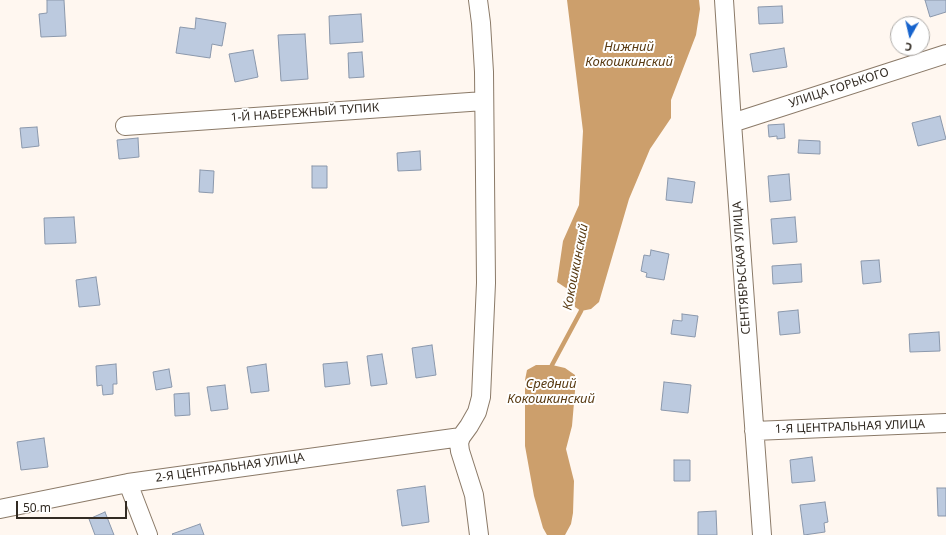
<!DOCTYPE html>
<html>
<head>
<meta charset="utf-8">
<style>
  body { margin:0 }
  #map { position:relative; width:946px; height:535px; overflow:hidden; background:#fff7f0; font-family:"Noto Sans",sans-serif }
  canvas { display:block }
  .north { position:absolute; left:890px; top:16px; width:40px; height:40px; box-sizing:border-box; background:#fff; border:1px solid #adaaa7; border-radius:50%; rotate:188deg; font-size:11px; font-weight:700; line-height:16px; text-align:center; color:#322b23 }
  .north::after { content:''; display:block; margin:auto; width:14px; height:18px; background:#1663cd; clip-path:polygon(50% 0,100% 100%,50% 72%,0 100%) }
  .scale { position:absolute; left:16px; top:501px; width:111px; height:18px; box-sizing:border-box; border:2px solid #322b23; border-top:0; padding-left:5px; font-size:12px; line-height:14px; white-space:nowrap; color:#322b23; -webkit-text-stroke:3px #fff; paint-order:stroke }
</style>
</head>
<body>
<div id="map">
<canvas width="946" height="535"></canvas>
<div class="north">С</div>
<div class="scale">50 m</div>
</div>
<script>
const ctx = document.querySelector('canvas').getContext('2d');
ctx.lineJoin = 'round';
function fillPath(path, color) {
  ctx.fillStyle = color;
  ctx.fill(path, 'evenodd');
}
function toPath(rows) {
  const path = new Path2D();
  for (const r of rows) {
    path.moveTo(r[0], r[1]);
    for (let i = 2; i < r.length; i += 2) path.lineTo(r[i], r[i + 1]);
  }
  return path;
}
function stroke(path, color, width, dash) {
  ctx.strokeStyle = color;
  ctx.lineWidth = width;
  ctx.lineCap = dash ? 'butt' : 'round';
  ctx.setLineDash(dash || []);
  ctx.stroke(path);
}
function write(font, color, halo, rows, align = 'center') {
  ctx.font = font + ' "Noto Sans",sans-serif';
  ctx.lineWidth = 4;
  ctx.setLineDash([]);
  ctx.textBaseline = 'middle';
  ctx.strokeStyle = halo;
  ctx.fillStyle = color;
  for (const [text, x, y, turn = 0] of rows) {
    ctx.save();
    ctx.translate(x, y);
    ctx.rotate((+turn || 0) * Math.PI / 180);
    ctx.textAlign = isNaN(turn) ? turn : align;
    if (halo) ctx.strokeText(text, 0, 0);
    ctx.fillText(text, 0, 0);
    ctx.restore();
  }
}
const water = toPath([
  [567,0,699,0,700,9,696,35,671,100,671,118,650,149,629,199,599,302,591,309,581,311,575,307,574,297,569,290,557,282,563,241,579,205,583,131],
  [536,365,552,365,565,368,575,375,575,391,572,426,566,449,574,481,573,513,571,524,565,535,547,535,543,528,534,496,525,446,525,380,527,370]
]);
const stream = toPath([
  [552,372,552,365,581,311,582,306]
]);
const building = toPath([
  [47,0,64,0,66,36,41,37,39,14,47,13,47,0],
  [925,0,946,0,946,12,930,17,925,0],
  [782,6,783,23,759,24,758,7,782,6],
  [361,14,363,42,330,44,329,16,361,14],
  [196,18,226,23,222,46,212,44,210,58,176,53,180,27,195,29,196,18],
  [305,34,308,79,281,81,278,35,305,34],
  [784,48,787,67,753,72,750,54,784,48],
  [253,50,258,77,235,82,229,54,253,50],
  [362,52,364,77,349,78,348,53,362,52],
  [940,116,946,139,918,146,912,123,940,116],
  [784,124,785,138,777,139,777,136,769,137,768,125,784,124],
  [37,127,39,146,22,148,20,128,37,127],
  [138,138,139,157,119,159,117,140,138,138],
  [799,140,820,141,820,154,798,153,799,140],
  [420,151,421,170,398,171,397,153,420,151],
  [312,166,327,166,327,188,312,188,312,166],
  [200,170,214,171,213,193,199,192,200,170],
  [789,174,791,200,770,202,768,176,789,174],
  [668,178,695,182,692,203,666,200,668,178],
  [74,217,76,243,45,244,44,218,74,217],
  [795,217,797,242,773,244,771,219,795,217],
  [651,250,669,254,664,280,646,277,647,273,641,271,644,255,650,256,651,250],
  [879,260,881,282,863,284,861,261,879,260],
  [801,264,802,282,773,284,772,266,801,264],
  [96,277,100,305,79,307,76,280,96,277],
  [798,310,800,333,780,335,778,312,798,310],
  [682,314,698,316,695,337,671,334,673,320,682,321,682,314],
  [939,332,940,351,910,352,909,334,939,332],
  [432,345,436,375,416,378,412,348,432,345],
  [382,354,387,384,371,386,367,356,382,354],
  [347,362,350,384,325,387,323,364,347,362],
  [116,364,117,384,113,384,113,394,103,395,102,385,97,386,96,366,116,364],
  [266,364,269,391,251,393,247,367,266,364],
  [169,369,172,387,156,390,153,372,169,369],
  [664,382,691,385,688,413,661,410,664,382],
  [225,385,228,409,211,411,207,387,225,385],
  [189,393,190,415,175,416,174,394,189,393],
  [44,438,48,467,21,470,17,442,44,438],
  [812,457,815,481,792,483,790,460,812,457],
  [674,460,690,460,690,481,674,481,674,460],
  [425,486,429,522,402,526,397,490,425,486],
  [937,488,946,488,946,516,938,516,937,488],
  [825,502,828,522,824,523,825,532,804,535,800,505,825,502],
  [716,511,717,535,698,535,698,512,716,511],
  [105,512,114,535,95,535,89,519,105,512],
  [200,524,204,535,173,535,172,534,200,524]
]);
const minor = toPath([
  [478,0,481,23,484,72,486,283,481,397,477,412,469,426,461,437,459,443,460,451,474,495,479,535],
  [724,0,732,123,762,535],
  [732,123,946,54],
  [125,126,484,101],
  [754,431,946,423],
  [128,483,148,535],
  [0,509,128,483,461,437]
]);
const streetNames = [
  ["УЛИЦА ГОРЬКОГО",839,88,-18],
  ["1-Й НАБЕРЕЖНЫЙ ТУПИК",305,113,-4],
  ["СЕНТЯБРЬСКАЯ УЛИЦА",742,268,-94],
  ["1-Я ЦЕНТРАЛЬНАЯ УЛИЦА",850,427,-2],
  ["2-Я ЦЕНТРАЛЬНАЯ УЛИЦА",230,468,-8]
];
const waterNames = [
  ["Нижний",629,47],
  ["Кокошкинский",629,62],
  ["Кокошкинский",576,267,-79],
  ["Средний",551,384],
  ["Кокошкинский",551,399]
];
fillPath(water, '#cc9f6c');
stroke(stream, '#cc9f6c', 4.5);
fillPath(building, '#bccadf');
stroke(building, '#8b98ac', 1);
stroke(minor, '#8b7a68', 20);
stroke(minor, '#fff', 18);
write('12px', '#322b23', '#fff', streetNames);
write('italic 13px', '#593a12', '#fff', waterNames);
</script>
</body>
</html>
